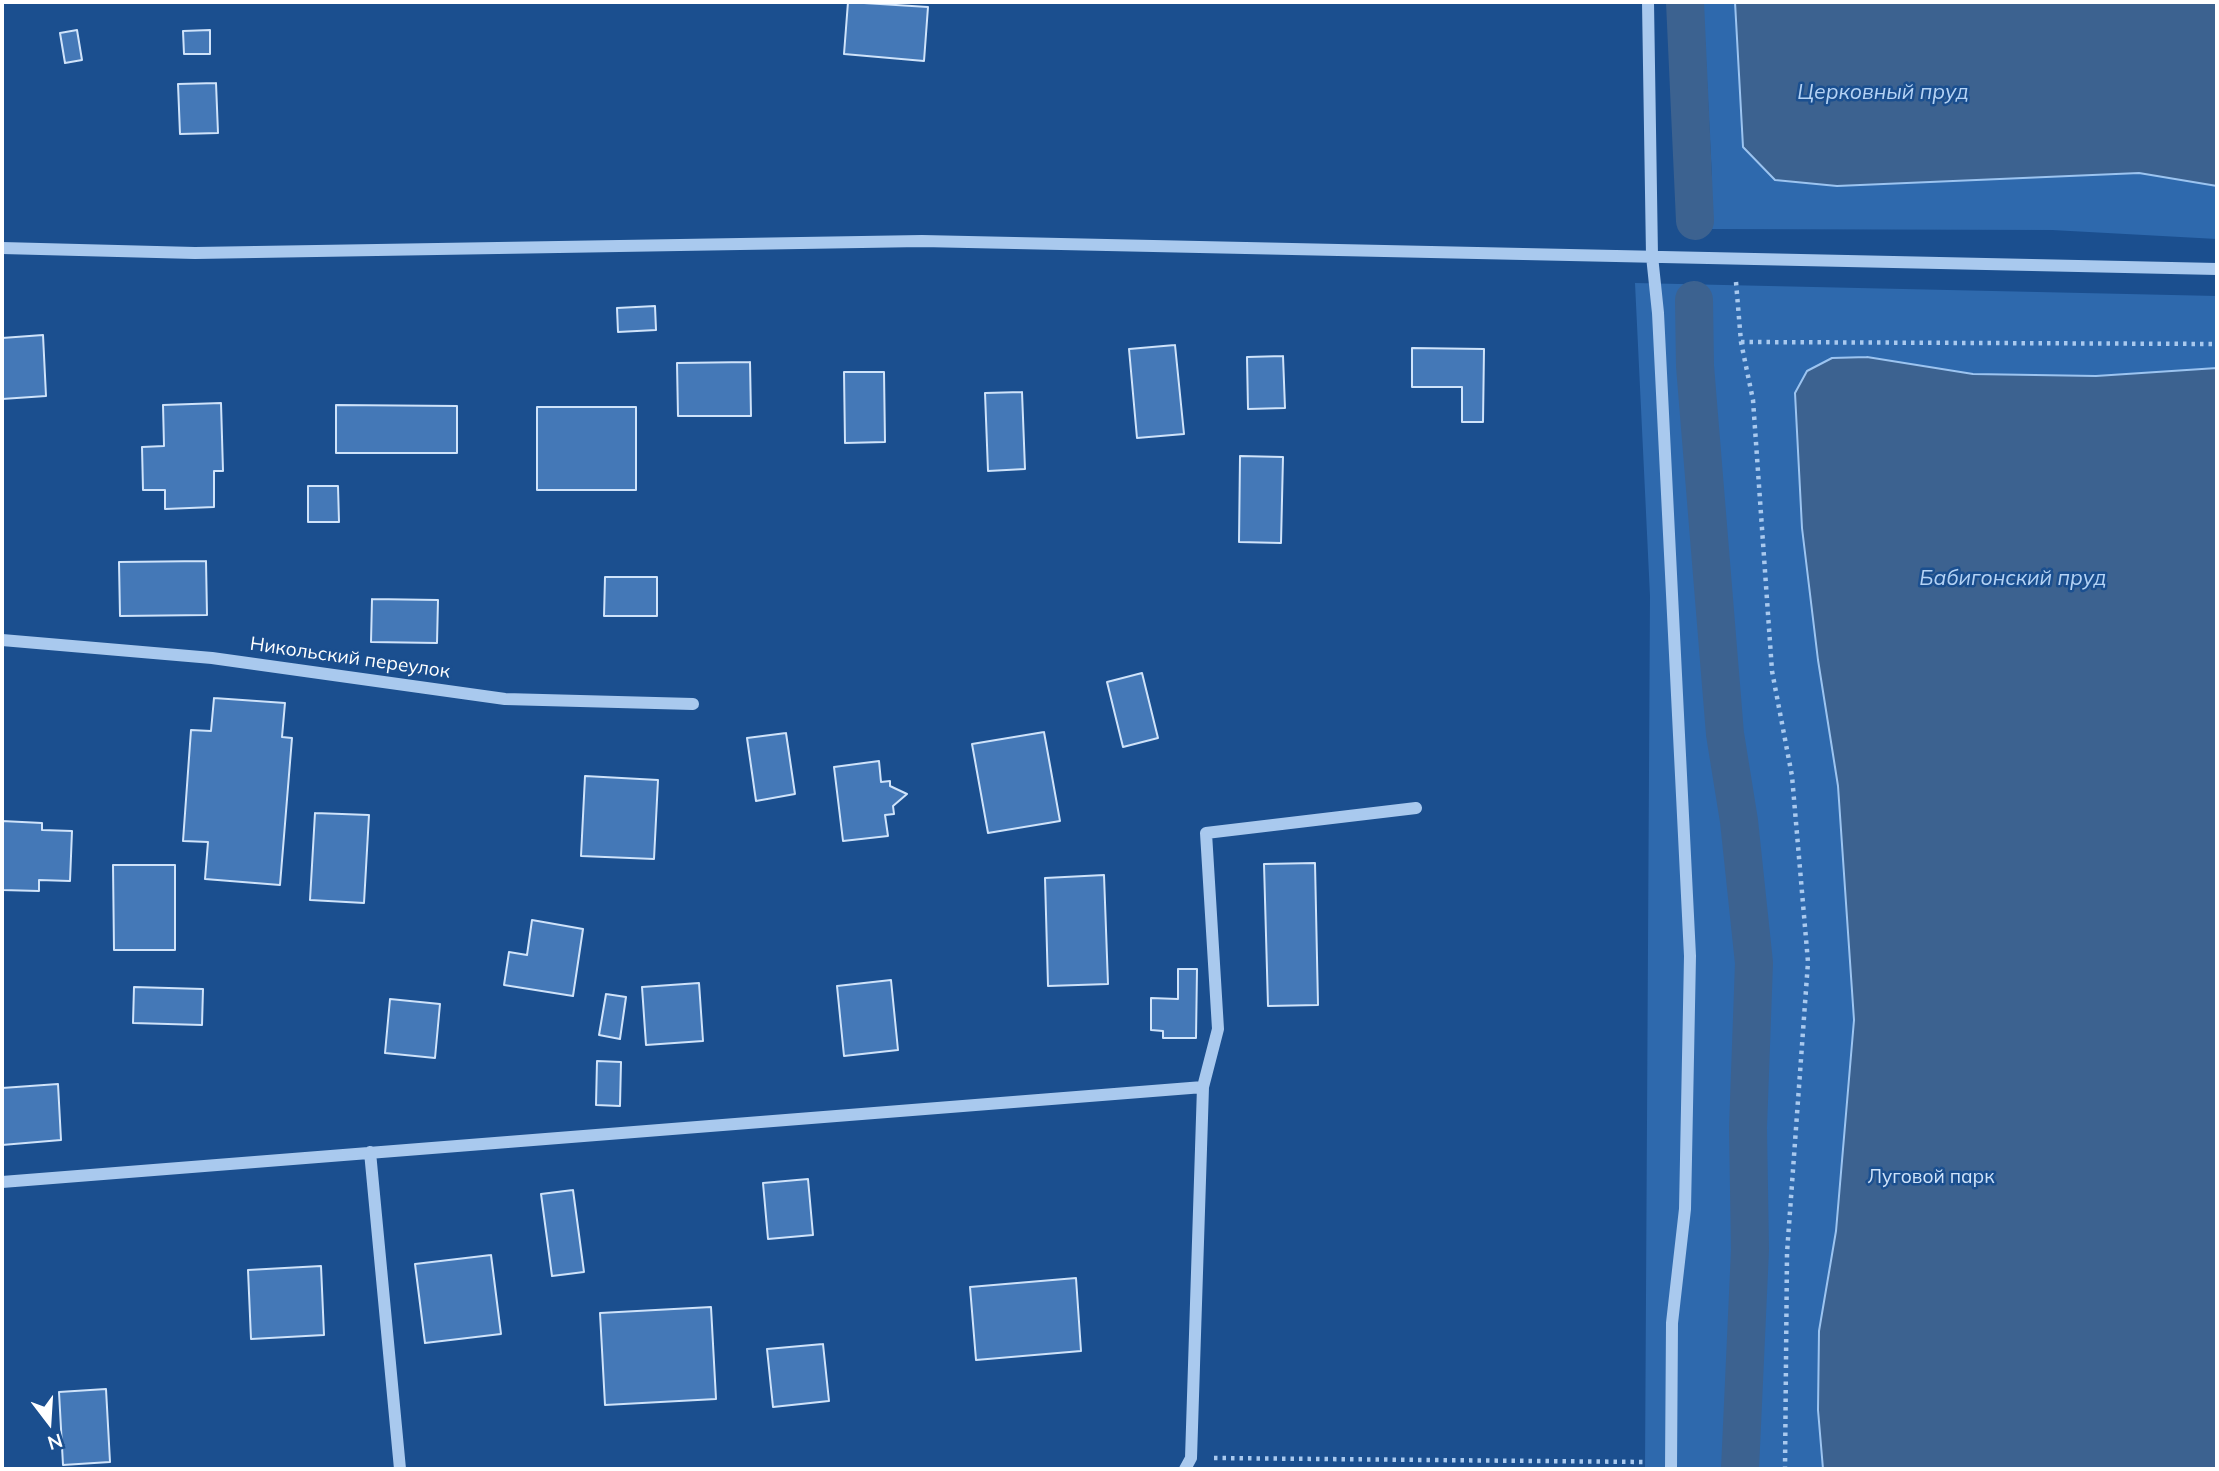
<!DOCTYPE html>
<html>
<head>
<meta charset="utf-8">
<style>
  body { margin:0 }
  #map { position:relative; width:2219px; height:1471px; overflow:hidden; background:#1b4f8f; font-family:Mulish,sans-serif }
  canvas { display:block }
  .frame { position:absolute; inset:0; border:4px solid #fff; pointer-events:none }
  .north { position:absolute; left:14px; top:1387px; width:70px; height:70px; -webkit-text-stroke:5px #1b4f8f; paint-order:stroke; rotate:163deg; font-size:19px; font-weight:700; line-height:28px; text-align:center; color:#fff }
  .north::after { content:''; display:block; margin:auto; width:24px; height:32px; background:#fff; clip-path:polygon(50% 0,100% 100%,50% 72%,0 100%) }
</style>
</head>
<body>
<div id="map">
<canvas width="2219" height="1471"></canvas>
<div class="frame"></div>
<div class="north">N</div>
</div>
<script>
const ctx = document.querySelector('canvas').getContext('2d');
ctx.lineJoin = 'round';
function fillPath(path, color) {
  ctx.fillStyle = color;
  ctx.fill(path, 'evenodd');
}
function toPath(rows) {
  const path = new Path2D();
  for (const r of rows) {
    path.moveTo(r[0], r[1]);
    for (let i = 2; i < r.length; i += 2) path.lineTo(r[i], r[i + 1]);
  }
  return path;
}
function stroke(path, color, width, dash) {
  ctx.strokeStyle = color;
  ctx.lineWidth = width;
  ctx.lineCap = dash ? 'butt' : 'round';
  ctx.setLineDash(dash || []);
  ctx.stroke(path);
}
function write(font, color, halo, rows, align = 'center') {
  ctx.font = font + ' Mulish,sans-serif';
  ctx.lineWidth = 5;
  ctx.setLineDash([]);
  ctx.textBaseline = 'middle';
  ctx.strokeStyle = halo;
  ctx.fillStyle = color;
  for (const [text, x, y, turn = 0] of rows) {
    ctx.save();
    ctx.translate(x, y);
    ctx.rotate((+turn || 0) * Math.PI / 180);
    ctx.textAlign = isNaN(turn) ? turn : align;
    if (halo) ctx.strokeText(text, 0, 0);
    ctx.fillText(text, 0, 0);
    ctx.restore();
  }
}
const green = toPath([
  [1703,2,1735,2,1743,146,1775,180,1837,186,2139,173,2217,186,2217,239,2052,230,1710,229,1712,179],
  [1635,283,2217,296,2217,1469,1645,1469,1650,596]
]);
const water = toPath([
  [1735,2,2217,2,2217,186,2139,173,1837,186,1775,180,1743,147,1735,2],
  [1867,357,1973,374,2096,376,2217,368,2217,1469,1823,1469,1818,1410,1819,1331,1836,1231,1854,1020,1838,786,1818,660,1802,528,1795,393,1807,371,1832,358,1867,357]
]);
const canal = toPath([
  [1685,2,1695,221],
  [1694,300,1695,366,1725,734,1739,821,1754,963,1748,1128,1750,1250,1740,1469]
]);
const building = toPath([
  [848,2,928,7,924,61,844,54,848,2],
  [77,30,82,60,65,63,60,33,77,30],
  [210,30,210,54,184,54,183,31,210,30],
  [216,83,218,133,180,134,178,84,216,83],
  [655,306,656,330,618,332,617,308,655,306],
  [43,335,46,396,2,399,2,338,43,335],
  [1175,345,1184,434,1137,438,1129,349,1175,345],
  [1412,348,1484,349,1483,422,1462,422,1462,387,1412,387,1412,348],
  [1283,356,1285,408,1248,409,1247,357,1283,356],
  [750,362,751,416,678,416,677,363,750,362],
  [844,372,884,372,885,442,845,443,844,372],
  [1022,392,1025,469,988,471,985,393,1022,392],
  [221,403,223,471,214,471,214,507,165,509,165,490,143,490,142,447,164,446,163,405,221,403],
  [336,405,457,406,457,453,336,453,336,405],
  [537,407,636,407,636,490,537,490,537,407],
  [1240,456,1283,457,1281,543,1239,542,1240,456],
  [308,486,338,486,339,522,308,522,308,486],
  [206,561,207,615,120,616,119,562,206,561],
  [605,577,657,577,657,616,604,616,605,577],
  [372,599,438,600,437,643,371,642,372,599],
  [1142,673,1158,738,1123,747,1107,682,1142,673],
  [214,698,285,703,282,737,292,738,280,885,205,879,208,842,183,841,191,730,211,731,214,698],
  [1044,732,1060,821,988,833,972,744,1044,732],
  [786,733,795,794,756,801,747,738,786,733],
  [879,761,881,782,890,781,890,786,907,794,893,806,894,814,885,815,888,836,843,841,834,767,879,761],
  [585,776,658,780,654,859,581,856,585,776],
  [315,813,369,815,364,903,310,900,315,813],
  [2,821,42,823,42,830,72,831,70,881,39,880,39,891,2,890,2,821],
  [1315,863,1318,1005,1268,1006,1264,864,1315,863],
  [113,865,175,865,175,950,114,950,113,865],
  [1104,875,1108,984,1048,986,1045,878,1104,875],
  [532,920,583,929,573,996,504,985,509,952,527,955,532,920],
  [1178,969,1197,969,1196,1038,1163,1038,1163,1031,1151,1030,1151,998,1178,999,1178,969],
  [891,980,898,1050,844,1056,837,986,891,980],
  [699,983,703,1041,646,1045,642,987,699,983],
  [134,987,203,989,202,1025,133,1023,134,987],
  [606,994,626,997,620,1039,599,1035,606,994],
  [390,999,440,1004,435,1058,385,1053,390,999],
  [597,1061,621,1062,620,1106,596,1105,597,1061],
  [58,1084,61,1140,2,1145,2,1088,58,1084],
  [808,1179,813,1235,768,1239,763,1183,808,1179],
  [573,1190,584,1272,552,1276,541,1194,573,1190],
  [491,1255,501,1334,425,1343,415,1264,491,1255],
  [321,1266,324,1335,251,1339,248,1270,321,1266],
  [1076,1278,1081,1351,976,1360,970,1287,1076,1278],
  [711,1307,716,1399,605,1405,600,1313,711,1307],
  [823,1344,829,1401,773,1407,767,1349,823,1344],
  [106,1389,110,1462,63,1465,59,1392,106,1389]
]);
const path = toPath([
  [1736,282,1741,342,1753,400,1772,671,1792,776,1808,962,1787,1253,1785,1469],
  [1741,342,2217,344],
  [1214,1458,1646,1462]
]);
const minor = toPath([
  [1648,2,1652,256,1658,313,1690,956,1685,1209,1672,1323,1671,1469],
  [2,248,195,253,922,241,2217,269],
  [2,640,212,658,505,699,693,704],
  [370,1152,400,1469],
  [2,1182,1203,1087],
  [1185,1469,1191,1458,1203,1087,1218,1029,1206,833,1416,808]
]);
const streetNames = [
  ["Никольский переулок",350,658,8]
];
const parkNames = [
  ["Луговой парк",1931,1177]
];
const waterNames = [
  ["Церковный пруд",1883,93],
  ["Бабигонский пруд",2013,579]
];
fillPath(green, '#2e69ad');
fillPath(water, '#3c6290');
stroke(water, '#9cc4f0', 2);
stroke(canal, '#3c6290', 38);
fillPath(building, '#4478b7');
stroke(building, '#cfe3fa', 2);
stroke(path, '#a9c9ee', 4.5, [3.5, 5]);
stroke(minor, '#a9c9ee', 12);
write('19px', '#fff', '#1b4f8f', streetNames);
write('19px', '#cfe3fa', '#1b4f8f', parkNames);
write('italic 21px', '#b5d3f5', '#1b4f8f', waterNames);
</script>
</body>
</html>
